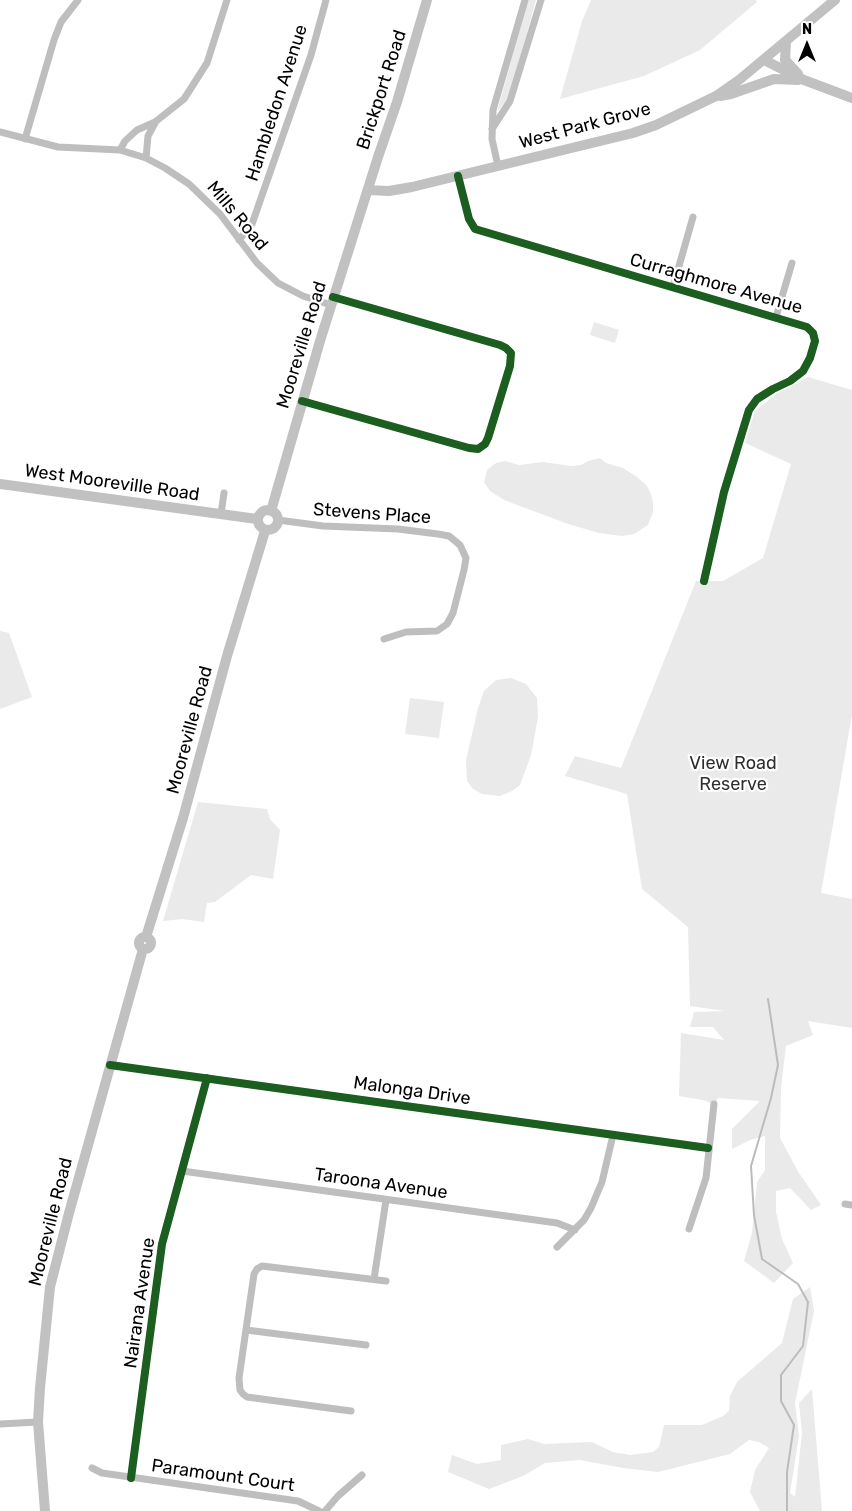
<!DOCTYPE html>
<html>
<head>
<meta charset="utf-8">
<style>
  body { margin:0 }
  #map { position:relative; width:852px; height:1511px; overflow:hidden; background:#fff; font-family:Rubik,sans-serif }
  canvas { display:block }
  .north { position:absolute; left:782px; top:20px; width:50px; height:50px; -webkit-text-stroke:4px #fff; paint-order:stroke; rotate:0deg; font-size:14px; font-weight:700; line-height:20px; text-align:center; color:#000 }
  .north::after { content:''; display:block; margin:auto; width:18px; height:22px; background:#000; clip-path:polygon(50% 0,100% 100%,50% 72%,0 100%) }
</style>
</head>
<body>
<div id="map">
<canvas width="852" height="1511"></canvas>
<div class="north">N</div>
</div>
<script>
const ctx = document.querySelector('canvas').getContext('2d');
ctx.lineJoin = 'round';
function fillPath(path, color) {
  ctx.fillStyle = color;
  ctx.fill(path, 'evenodd');
}
function toPath(rows) {
  const path = new Path2D();
  for (const r of rows) {
    if (r.length === 3) {
      path.moveTo(r[0] + r[2], r[1]);
      path.arc(r[0], r[1], r[2], 0, 2 * Math.PI);
      continue;
    }
    path.moveTo(r[0], r[1]);
    for (let i = 2; i < r.length; i += 2) path.lineTo(r[i], r[i + 1]);
  }
  return path;
}
function stroke(path, color, width, dash) {
  ctx.strokeStyle = color;
  ctx.lineWidth = width;
  ctx.lineCap = dash ? 'butt' : 'round';
  ctx.setLineDash(dash || []);
  ctx.stroke(path);
}
function write(font, color, halo, rows, align = 'center') {
  ctx.font = font + ' Rubik,sans-serif';
  ctx.lineWidth = 4.5;
  ctx.setLineDash([]);
  ctx.textBaseline = 'middle';
  ctx.strokeStyle = halo;
  ctx.fillStyle = color;
  for (const [text, x, y, turn = 0] of rows) {
    ctx.save();
    ctx.translate(x, y);
    ctx.rotate((+turn || 0) * Math.PI / 180);
    ctx.textAlign = isNaN(turn) ? turn : align;
    if (halo) ctx.strokeText(text, 0, 0);
    ctx.fillText(text, 0, 0);
    ctx.restore();
  }
}
const green = toPath([
  [528,0,536,0,509,97,497,112],
  [591,0,756,0,757,2,700,50,644,76,560,99,582,21],
  [594,322,619,330,615,343,590,335],
  [808,377,852,390,852,715,821,893,852,899,852,1028,808,1021,813,1035,786,1046,781,1088,780,1138,799,1173,821,1205,811,1210,790,1188,776,1191,776,1212,782,1239,793,1263,774,1283,744,1261,752,1233,757,1182,765,1170,765,1136,750,1140,732,1149,732,1129,760,1101,718,1098,714,1104,703,1100,679,1096,681,1033,724,1040,713,1027,690,1027,694,1012,725,1011,690,1006,688,927,642,889,627,794,565,776,575,756,621,768,696,581,723,581,763,558,791,464,745,443,755,411,776,394],
  [600,458,606,463,623,468,637,477,647,486,651,494,653,503,653,512,648,525,634,534,622,536,599,533,568,524,504,500,490,491,484,482,487,470,496,463,505,461,519,465,543,462,571,466,581,465,588,461],
  [0,631,9,633,32,697,0,709],
  [511,678,526,684,537,698,538,717,531,755,520,785,512,791,500,796,482,794,473,789,467,781,466,760,478,708,484,691,496,680],
  [410,698,444,702,439,738,405,734],
  [198,802,267,809,270,819,280,830,273,879,251,875,215,902,207,903,204,922,182,919,163,921],
  [810,1287,814,1311,795,1403,799,1436,790,1493,795,1497,802,1433,799,1403,812,1389,822,1511,760,1511,750,1492,755,1470,769,1448,759,1442,749,1440,730,1454,658,1472,623,1468,580,1460,545,1463,523,1476,489,1489,448,1472,452,1455,477,1464,501,1460,501,1445,528,1439,544,1444,592,1442,613,1452,630,1455,653,1452,659,1447,664,1425,702,1425,723,1416,729,1411,730,1396,737,1382,782,1343,793,1299]
]);
const stream = toPath([
  [768,999,778,1065,771,1098,751,1166,754,1215,762,1259,798,1284,808,1302,803,1346,781,1375,781,1401,794,1425,787,1472,787,1511]
]);
const street = toPath([
  [492,129,510,101,541,0],
  [0,132,58,147,120,150,146,158,165,168,189,184,220,214,257,263,278,283,303,296,331,305],
  [25,139,54,40,61,22,78,0],
  [120,150,125,141,137,130,155,122,184,99,207,63,227,0],
  [146,158,148,136,155,123],
  [498,166,492,139,493,110,525,0],
  [458,176,469,219,475,229,807,327,813,333,815,341,810,358,803,371,790,381,773,389,757,399,749,410,724,492,704,581],
  [239,240,252,224,311,55,326,0],
  [673,287,693,217],
  [776,317,792,263],
  [302,401,469,448,478,449,485,444,488,438,510,366,511,353,506,348,500,345,333,297],
  [221,514,224,493],
  [278,520,323,526,398,529,438,534,449,536,460,545,466,558,464,570,453,613,447,624,437,631,406,632,384,639],
  [110,1065,708,1148],
  [182,1171,557,1223,575,1230],
  [845,1204,852,1205],
  [689,1229,706,1178,714,1104],
  [557,1247,584,1220,591,1208,602,1182,613,1135],
  [374,1279,386,1200],
  [246,1330,366,1345],
  [351,1411,247,1397,243,1394,240,1390,239,1378,254,1274,257,1269,262,1266,386,1281],
  [0,1424,38,1422],
  [92,1468,102,1473,298,1501,319,1511],
  [131,1478,162,1244,207,1078],
  [325,1511,338,1496,362,1475]
]);
const secondary = toPath([
  [786,42,785,60,798,74],
  [764,60,804,80,852,98],
  [720,96,731,94,774,79,798,80],
  [368,190,389,191,412,187,633,133,656,125,716,96,739,80,835,0],
  [0,484,257,519],
  [268,520,10],
  [271,511,320,341,378,157,397,102,427,0],
  [145,943,6],
  [146,937,183,818,227,656,265,531],
  [45,1511,38,1422,40,1388,50,1287,69,1213,143,949]
]);
const cycleway = toPath([
  [458,176,469,219,475,229,807,327,813,333,815,341,810,358,803,371,790,381,773,389,757,399,749,410,724,492,704,581],
  [302,401,469,448,478,449,485,444,488,438,510,366,511,353,506,348,500,345,333,297],
  [110,1065,708,1148],
  [131,1478,162,1244,207,1078]
]);
const streetNames = [
  ["Brickport Road",382,90,-72],
  ["Hambledon Avenue",277,103,-72],
  ["West Park Grove",585,126,-15],
  ["Mills Road",237,216,50],
  ["Curraghmore Avenue",716,284,16],
  ["Mooreville Road",302,345,-73],
  ["West Mooreville Road",112,483,8],
  ["Stevens Place",372,514,4],
  ["Mooreville Road",190,730,-75],
  ["Malonga Drive",412,1091,8],
  ["Taroona Avenue",381,1184,8],
  ["Mooreville Road",51,1222,-76],
  ["Nairana Avenue",140,1303,-82],
  ["Paramount Court",223,1476,8]
];
const parkNames = [
  ["View Road",733,764],
  ["Reserve",733,785]
];
fillPath(green, '#eaeaea');
stroke(stream, '#bcbcbc', 2);
stroke(street, '#bebebe', 7);
stroke(secondary, '#c1c1c1', 10);
stroke(cycleway, '#1b5e20', 8);
write('18px', '#000', '#fff', streetNames);
write('18px', '#2f2f2f', '#fff', parkNames);
</script>
</body>
</html>
